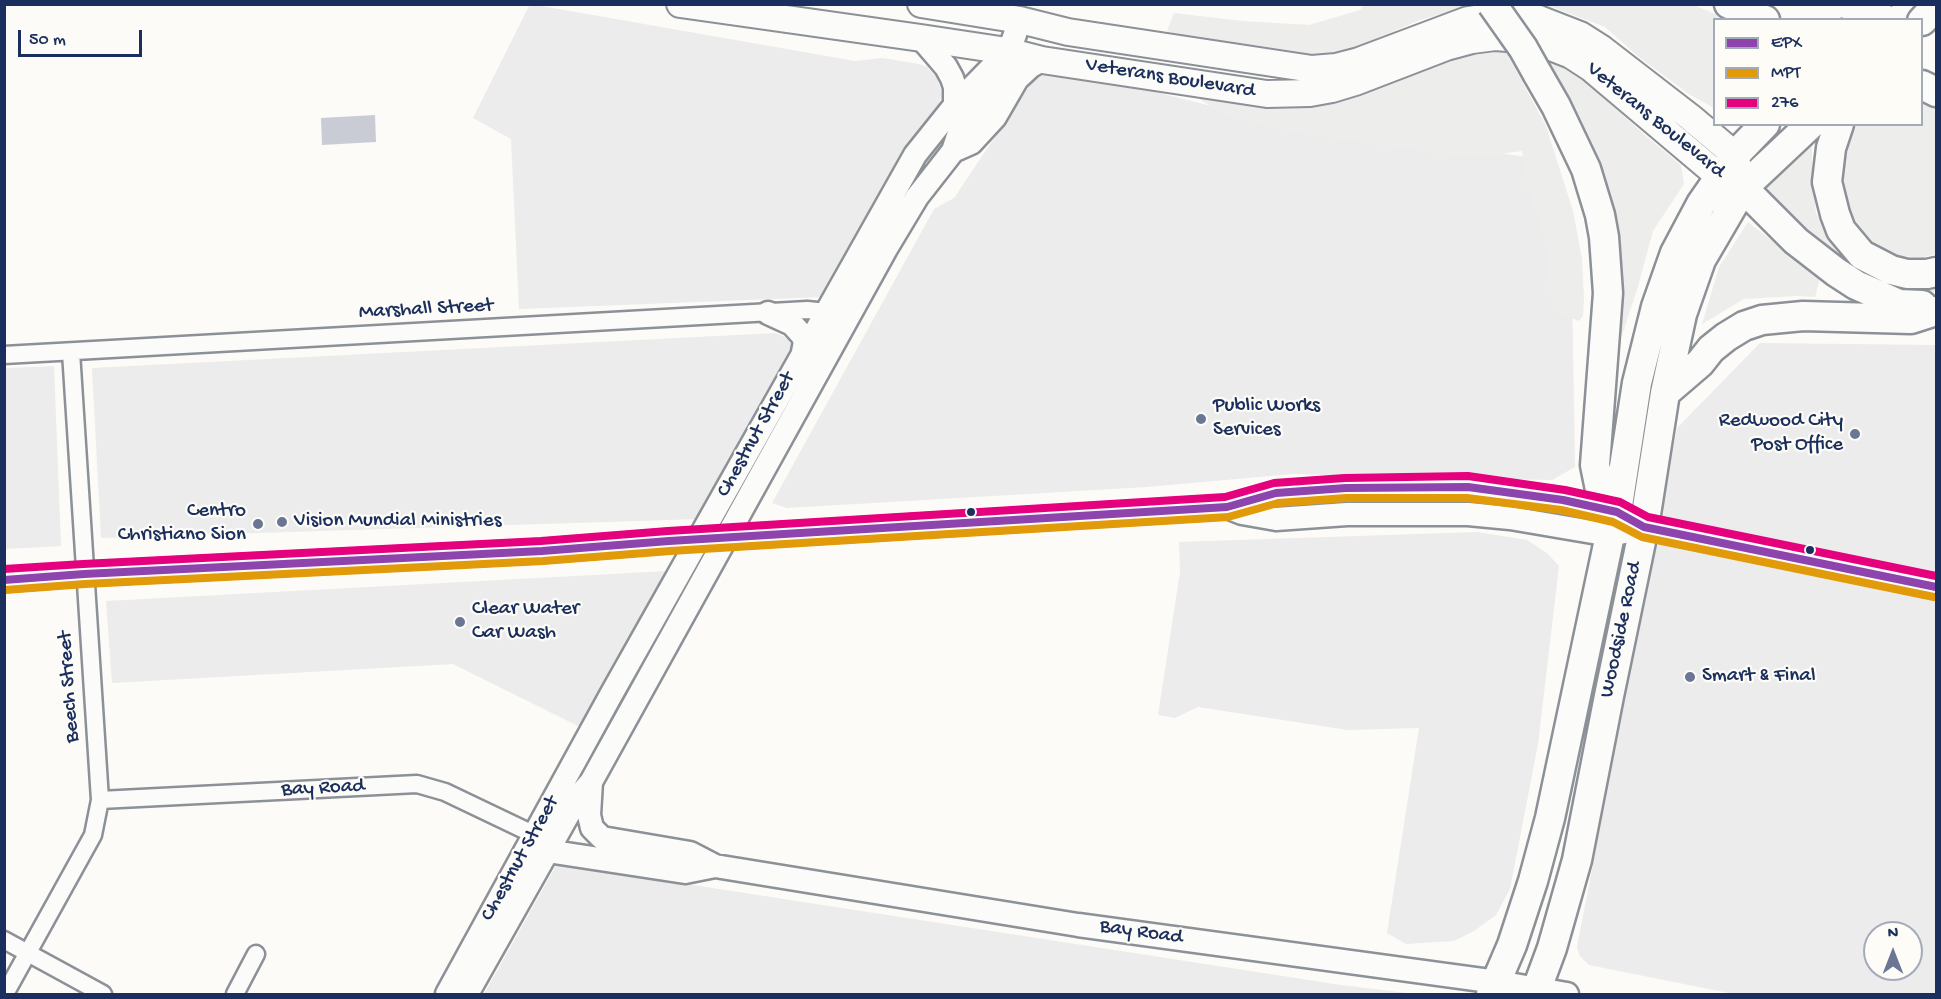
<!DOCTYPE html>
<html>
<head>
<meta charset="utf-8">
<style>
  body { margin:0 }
  #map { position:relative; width:1941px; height:999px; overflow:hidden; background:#fcfbf8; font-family:"Gochi Hand",sans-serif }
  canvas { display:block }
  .frame { position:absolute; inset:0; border:6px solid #1b2f5e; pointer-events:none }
  .legend { position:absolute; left:1713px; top:18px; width:210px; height:108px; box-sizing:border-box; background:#fdfcf7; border:2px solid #a3aaba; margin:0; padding:8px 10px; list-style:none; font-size:18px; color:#1b2f5e }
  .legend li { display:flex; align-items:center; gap:12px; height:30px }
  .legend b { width:30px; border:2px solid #a3aaba }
  .north { position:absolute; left:1863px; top:921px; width:60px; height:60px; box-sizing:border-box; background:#fdfcf7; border:2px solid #a3aaba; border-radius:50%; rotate:0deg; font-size:16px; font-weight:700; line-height:24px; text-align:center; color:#1b2f5e }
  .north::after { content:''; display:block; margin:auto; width:21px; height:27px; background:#6a7694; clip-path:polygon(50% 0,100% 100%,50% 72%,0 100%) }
  .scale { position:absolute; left:18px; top:30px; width:124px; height:27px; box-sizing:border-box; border:3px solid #1b2f5e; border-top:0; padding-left:8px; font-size:18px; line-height:21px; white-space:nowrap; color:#1b2f5e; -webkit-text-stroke:4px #fdfcf7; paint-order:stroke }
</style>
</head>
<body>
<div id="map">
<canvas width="1941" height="999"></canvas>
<div class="frame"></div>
<ul class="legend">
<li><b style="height:8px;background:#8e44ad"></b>EPX</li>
<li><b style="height:8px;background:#e19a09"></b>MPT</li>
<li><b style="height:8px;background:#e5007d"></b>276</li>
</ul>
<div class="north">N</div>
<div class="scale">50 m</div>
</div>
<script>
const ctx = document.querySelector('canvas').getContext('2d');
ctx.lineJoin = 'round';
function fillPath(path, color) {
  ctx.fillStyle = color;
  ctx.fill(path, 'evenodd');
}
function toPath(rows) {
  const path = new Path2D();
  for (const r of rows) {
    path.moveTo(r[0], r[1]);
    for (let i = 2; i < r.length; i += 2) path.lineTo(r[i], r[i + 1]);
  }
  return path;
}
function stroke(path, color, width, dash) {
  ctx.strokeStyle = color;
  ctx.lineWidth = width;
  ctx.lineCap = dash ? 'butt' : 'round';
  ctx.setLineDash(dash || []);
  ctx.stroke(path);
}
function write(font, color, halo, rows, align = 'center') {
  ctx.font = font + ' "Gochi Hand",sans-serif';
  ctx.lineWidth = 4.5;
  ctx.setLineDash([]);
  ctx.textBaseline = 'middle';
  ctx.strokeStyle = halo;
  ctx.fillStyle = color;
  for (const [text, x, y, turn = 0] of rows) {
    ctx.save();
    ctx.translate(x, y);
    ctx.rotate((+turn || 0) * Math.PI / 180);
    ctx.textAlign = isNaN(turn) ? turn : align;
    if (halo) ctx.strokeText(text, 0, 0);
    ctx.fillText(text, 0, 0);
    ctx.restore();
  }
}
const built = toPath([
  [530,4,855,61,883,58,919,64,927,67,936,77,940,86,941,95,939,105,910,144,824,297,519,309,511,139,473,118],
  [1041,75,1127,85,1264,119,1547,160,1571,230,1575,467,1552,480,1292,474,1147,487,787,508,772,503,934,209,954,198,1030,85],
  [775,333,790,339,795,353,700,519,101,538,92,368],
  [1760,343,1936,345,1936,994,1734,994,1589,965,1580,956,1577,947,1677,428],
  [1875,933,1911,933,1911,969,1875,969],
  [54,366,61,546,5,549,5,368],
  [1477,532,1527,540,1547,553,1559,566,1538,744,1510,889,1496,915,1474,931,1454,941,1406,944,1387,933,1419,728,1348,730,1198,707,1175,718,1158,715,1180,572,1179,542],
  [668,571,580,727,453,664,112,683,106,601],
  [557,864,1341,985,1415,994,484,994]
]);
const green = toPath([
  [1364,5,1471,5,1420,20,1338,55,1315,55,1261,46,1186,38,1167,31,1174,13,1243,21,1309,25,1360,10],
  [1547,5,1693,5,1728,19,1714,20,1714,108,1690,95,1640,58,1605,27],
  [1503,46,1546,126,1573,211,1582,259,1584,298,1583,316,1579,321,1553,311,1545,241,1527,188,1522,151,1469,158,1285,131,1230,117,1187,92,1261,104],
  [1534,51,1577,74,1646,136,1681,165,1684,184,1653,231,1637,290,1619,344,1623,295,1620,240,1602,176],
  [1922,102,1936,109,1936,254,1922,258,1892,255,1860,240,1843,219,1836,154,1848,125,1922,124],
  [1812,136,1812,178,1816,213,1831,243,1879,278,1936,277,1936,292,1909,294,1868,282,1828,253,1771,200,1764,188],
  [1748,222,1820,278,1815,297,1797,296,1744,299,1702,324,1719,267]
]);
const water = toPath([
  [375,115,376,142,322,145,321,118]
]);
const street = toPath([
  [4,355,807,310,837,313],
  [100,800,417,784,445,792,535,835],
  [4,940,103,994],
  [5,994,93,835,100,800,71,352],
  [235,994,256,954]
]);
const secondary = toPath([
  [921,38,946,67,952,78,955,87,955,105],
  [953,151,971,143,995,117,1017,79,1031,66,1042,60],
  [768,313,792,324,802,335,805,342,803,352],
  [1227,507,1242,513,1276,519,1347,514,1468,514,1510,518,1610,535,1624,532],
  [4,580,84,574,542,551,669,541,1227,507,1276,493,1346,488,1430,487,1468,487,1563,500,1617,512,1644,527,1936,587],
  [591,782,589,815,592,828,602,838,690,853,715,866,1078,925,1497,982,1567,994],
  [547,851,685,872,715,866],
  [447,994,612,693,915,155,955,105,1002,57],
  [467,994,578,797,591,782,887,247,917,197,953,151,959,133,986,101,1000,77,1020,20]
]);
const primary = toPath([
  [680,4,921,38,1007,51,1042,60,1267,94,1310,93,1332,89,1355,82,1446,47,1472,40,1495,37,1533,40,1571,55,1591,68,1720,177,1737,185],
  [921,4,1020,20,1068,32,1312,69,1336,67,1359,61,1468,20,1494,16,1517,16,1539,19,1580,35,1602,49,1690,117,1735,155,1740,176]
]);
const highway = toPath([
  [1729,4,1765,20],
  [1922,21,1936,6],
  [1537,73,1556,106,1586,169,1600,215,1604,237,1608,293,1595,465,1608,529],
  [1922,85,1936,92],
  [1839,124,1831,148,1827,182,1835,214,1841,230,1862,255,1891,270,1907,274,1927,274,1936,272],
  [1743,188,1796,241,1836,272,1856,285,1899,304,1922,305],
  [1665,393,1700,363,1711,349,1726,337,1744,326,1762,320,1803,316,1911,319,1936,311],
  [1491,994,1512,945,1533,881,1550,818,1610,535,1617,512,1637,383,1656,307,1675,253,1701,204,1735,155,1765,124],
  [1535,994,1552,948,1577,860,1609,696,1644,527,1665,393,1682,314,1701,260,1743,188,1811,124]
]);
const highwayBridge = toPath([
  [1492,4,1523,48,1537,73],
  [1846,4,1887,20]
]);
const bus1 = toPath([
  [4,580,84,574,542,551,669,541,1227,507,1276,493,1346,488,1468,487,1563,500,1617,512,1644,527,1936,587]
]);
const bus2 = toPath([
  [5,590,85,584,543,561,670,551,1228,517,1278,503,1346,498,1467,498,1561,510,1613,522,1642,537,1934,597]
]);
const bus3 = toPath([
  [4,569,83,564,541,541,668,531,1225,497,1274,483,1345,478,1468,476,1565,490,1620,502,1648,517,1936,576]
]);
const markers = [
  [1201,419,6,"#6a7694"],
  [1855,434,6,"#6a7694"],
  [971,512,5,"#1b2f5e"],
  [282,522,6,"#6a7694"],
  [258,524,6,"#6a7694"],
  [1810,550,5,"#1b2f5e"],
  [460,622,6,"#6a7694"],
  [1690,677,6,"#6a7694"]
];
const streetNames = [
  ["Veterans Boulevard",1170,79,9],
  ["Veterans Boulevard",1655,121,39],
  ["Marshall Street",426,310,-3],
  ["Chestnut Street",757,435,-61],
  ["Woodside Road",1622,630,-78],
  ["Beech Street",70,687,-94],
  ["Bay Road",323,789,-3],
  ["Chestnut Street",521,859,-61],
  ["Bay Road",1141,933,8]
];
const poiNames = [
  ["Public Works",1213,407],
  ["Services",1213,431],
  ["Redwood City",1843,422,"right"],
  ["Post Office",1843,446,"right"],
  ["Centro",246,512,"right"],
  ["Christiano Sion",246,536,"right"],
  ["Vision Mundial Ministries",294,522],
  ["Clear Water",472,610],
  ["Car Wash",472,634],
  ["Smart & Final",1702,677]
];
fillPath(built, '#ebeceb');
fillPath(green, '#ededec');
fillPath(water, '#c9ccd4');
stroke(street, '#8c9097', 21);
stroke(secondary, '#8c9097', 27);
stroke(primary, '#8c9097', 30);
stroke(highway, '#8c9097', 33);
stroke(street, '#fbfbf9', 16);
stroke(secondary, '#fbfbf9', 22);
stroke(primary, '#fbfbf9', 26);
stroke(highway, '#fbfbf9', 28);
stroke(highwayBridge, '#8c9097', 33, []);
stroke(highwayBridge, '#fbfbf9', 28);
stroke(bus1, '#8e44ad', 8);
stroke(bus2, '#e19a09', 8);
stroke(bus3, '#e5007d', 8);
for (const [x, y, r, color] of markers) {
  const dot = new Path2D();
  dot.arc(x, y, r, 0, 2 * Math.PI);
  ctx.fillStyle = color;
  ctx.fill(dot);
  stroke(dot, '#fdfcf7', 2);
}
write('21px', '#1b2f5e', '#fdfcf7', streetNames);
write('21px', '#1b2f5e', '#fdfcf7', poiNames, 'left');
</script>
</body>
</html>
